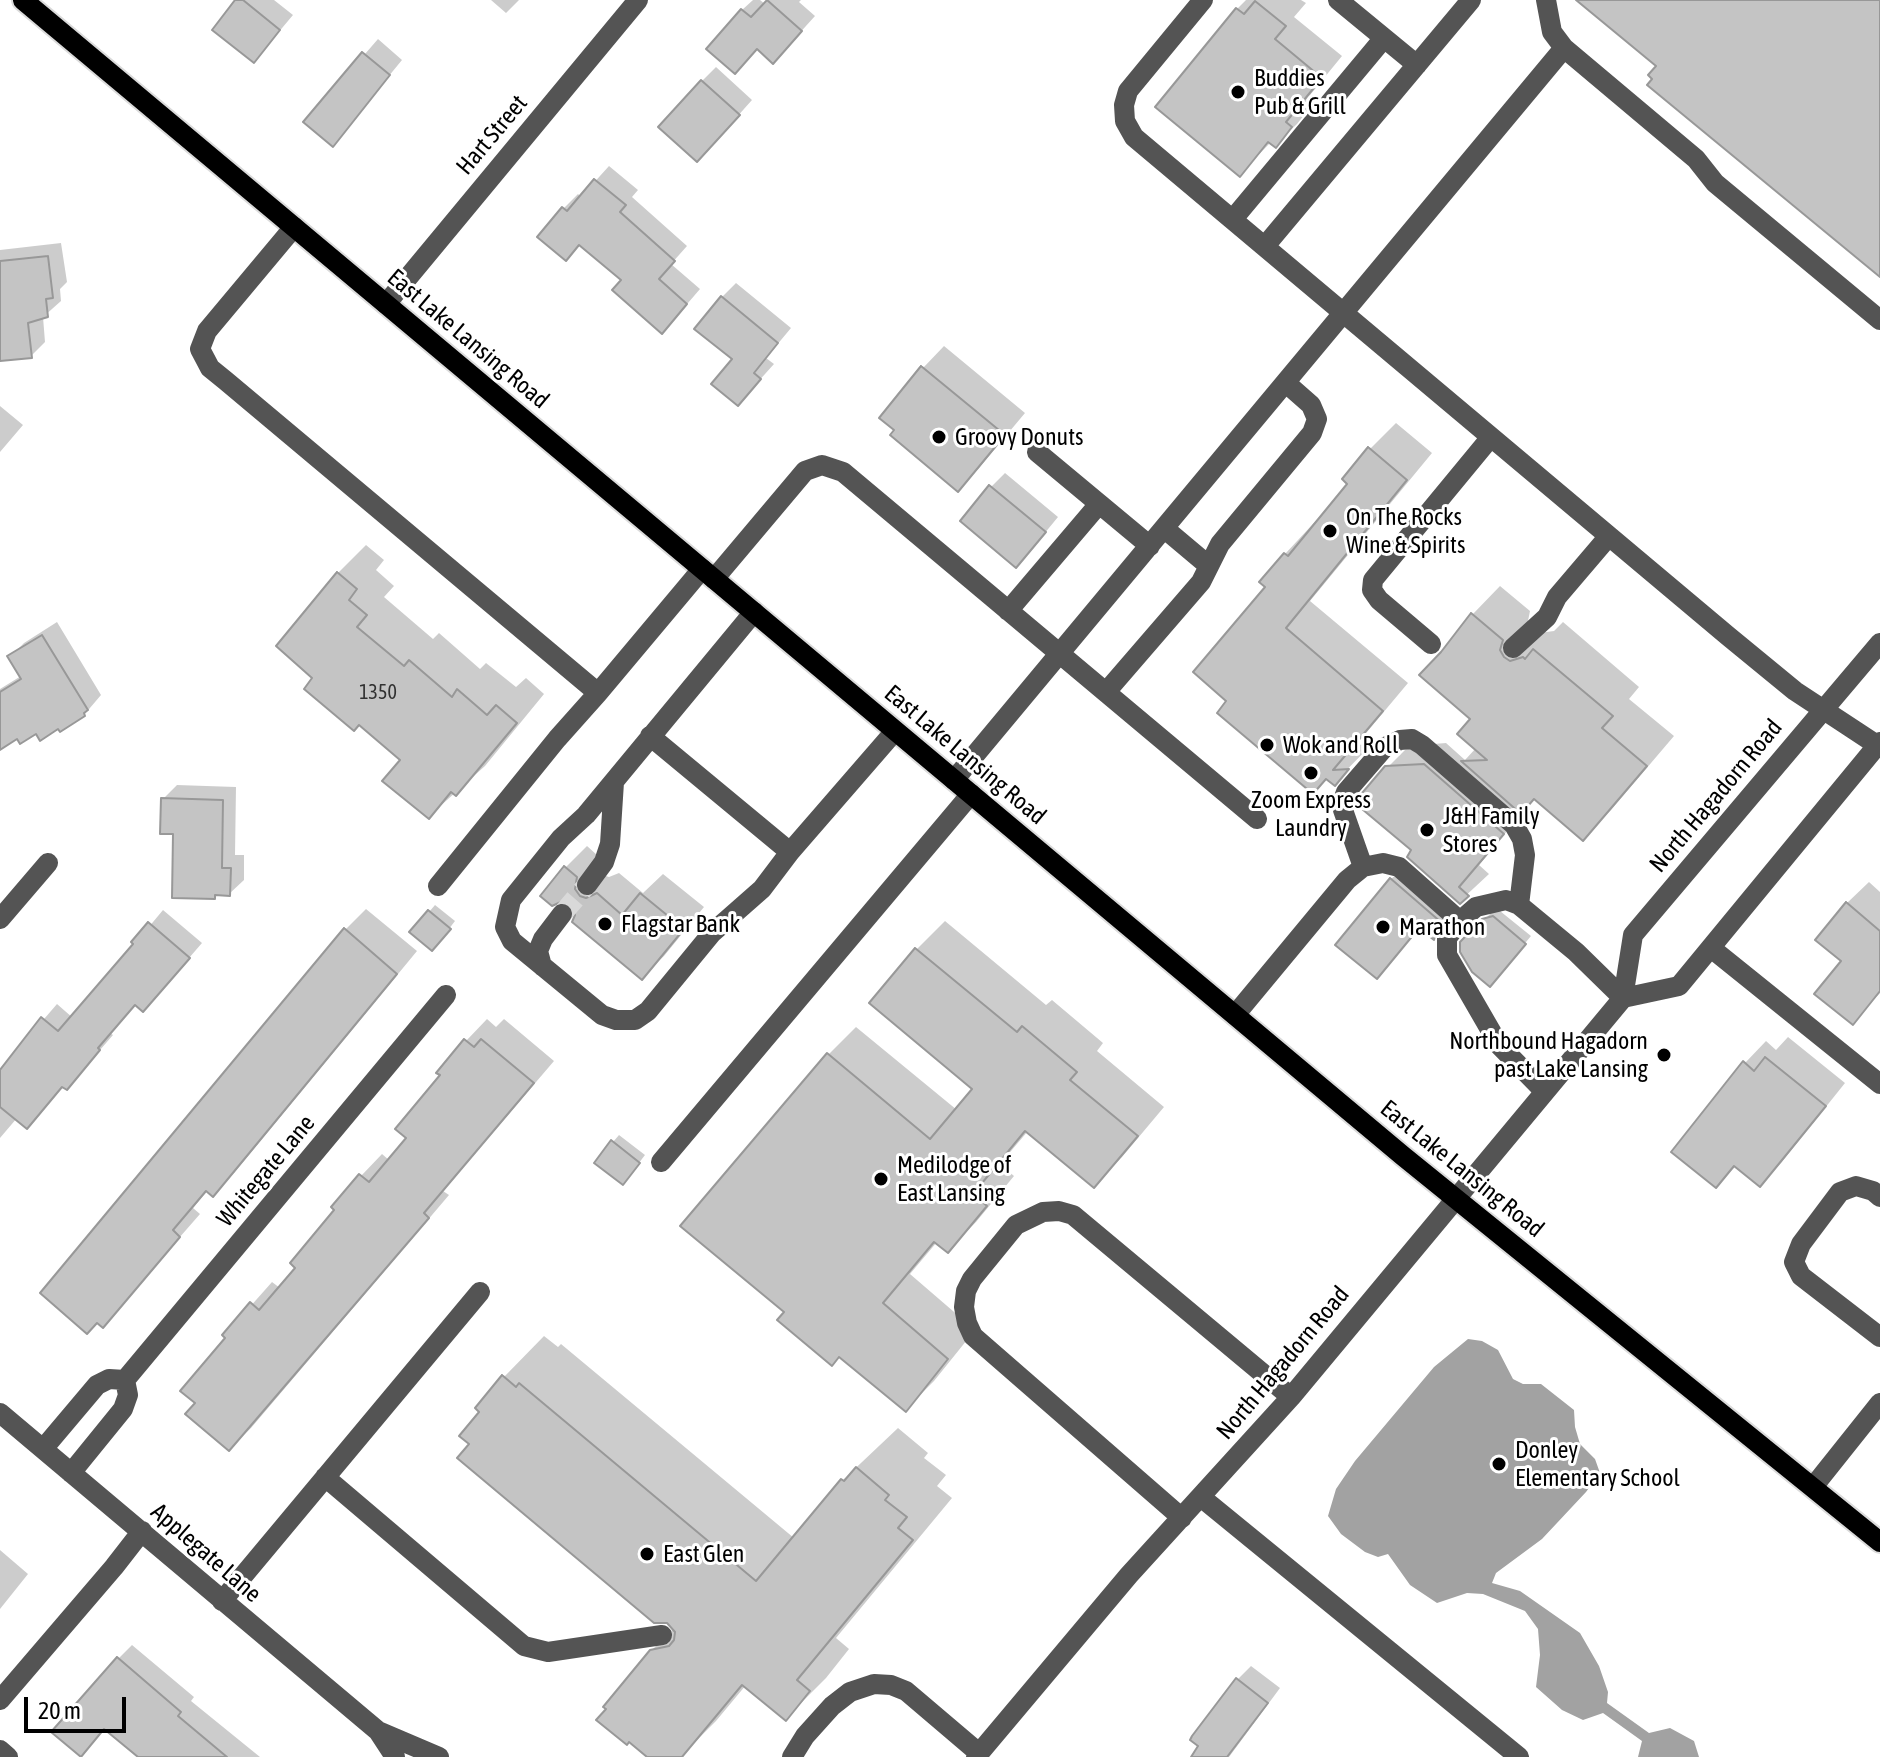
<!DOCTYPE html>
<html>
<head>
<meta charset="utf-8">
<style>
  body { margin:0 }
  #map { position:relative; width:1880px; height:1757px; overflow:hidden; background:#fff; font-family:"Asap Condensed",sans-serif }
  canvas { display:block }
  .scale { position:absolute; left:24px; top:1697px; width:102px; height:36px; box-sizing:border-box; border:4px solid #000; border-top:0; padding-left:10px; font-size:24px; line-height:28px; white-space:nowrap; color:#000; -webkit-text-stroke:6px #fff; paint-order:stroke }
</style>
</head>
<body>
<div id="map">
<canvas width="1880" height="1757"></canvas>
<div class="scale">20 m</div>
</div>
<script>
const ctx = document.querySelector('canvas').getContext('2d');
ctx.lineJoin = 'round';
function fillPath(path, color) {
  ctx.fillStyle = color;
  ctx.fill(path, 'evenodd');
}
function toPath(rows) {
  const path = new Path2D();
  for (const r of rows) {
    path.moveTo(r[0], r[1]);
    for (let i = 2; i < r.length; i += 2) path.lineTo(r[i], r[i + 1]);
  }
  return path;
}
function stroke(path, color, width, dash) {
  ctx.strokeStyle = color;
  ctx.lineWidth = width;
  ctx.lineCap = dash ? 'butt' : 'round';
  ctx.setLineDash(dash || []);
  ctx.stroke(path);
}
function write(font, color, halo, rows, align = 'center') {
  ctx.font = font + ' "Asap Condensed",sans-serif';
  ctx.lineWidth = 6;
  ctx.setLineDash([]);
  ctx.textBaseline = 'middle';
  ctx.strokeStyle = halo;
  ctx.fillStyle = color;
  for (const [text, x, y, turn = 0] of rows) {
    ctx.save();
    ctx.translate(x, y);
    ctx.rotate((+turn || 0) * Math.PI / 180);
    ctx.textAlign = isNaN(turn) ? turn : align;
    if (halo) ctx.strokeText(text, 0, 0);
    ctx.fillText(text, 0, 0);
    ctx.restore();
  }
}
const water = toPath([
  [1468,1339,1482,1341,1498,1350,1513,1379,1523,1384,1541,1384,1574,1410,1575,1427,1580,1444,1595,1459,1600,1473,1586,1492,1542,1539,1496,1573,1492,1583,1520,1591,1580,1633,1599,1666,1608,1692,1607,1703,1649,1733,1670,1728,1694,1741,1699,1757,1638,1757,1642,1741,1603,1713,1583,1720,1562,1710,1536,1687,1540,1655,1538,1629,1525,1611,1483,1594,1467,1593,1437,1603,1410,1585,1388,1554,1378,1557,1365,1552,1341,1534,1328,1516,1336,1489,1355,1461,1434,1367]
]);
const shadow = toPath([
  [237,0,274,0,293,15,267,46],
  [491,0,519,0,506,13],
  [753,0,760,0,765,4,769,0,801,0,799,2,815,16,787,47,742,10],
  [1246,0,1301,0,1306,3,1294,17,1342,56,1306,100,1312,105,1297,124,1275,145,1271,142,1240,174,1237,9],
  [378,39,402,60,333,144,306,122],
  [716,67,752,100,711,146,702,81],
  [609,166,638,190,632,197,687,246,671,264,700,289,676,317,624,280,581,244,566,259,540,237,564,208,578,194,581,197],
  [61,243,67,282,60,289,61,301,43,317,45,342,31,356,0,359,0,250],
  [736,283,791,328,766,358,774,364,738,404,734,359,722,297],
  [944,346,1025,413,979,468,958,489,923,368],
  [0,406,23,425,0,452],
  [1396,423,1432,453,1310,601,1408,683,1356,745,1372,744,1334,783,1229,701,1268,587,1285,554,1350,484,1370,449],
  [1005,473,1058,517,1030,551,991,487],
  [366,545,384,560,376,570,394,586,384,597,433,639,439,633,480,669,486,663,516,687,526,678,544,694,485,766,428,817,403,760,315,678,338,573],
  [1500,586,1530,611,1528,621,1532,629,1539,633,1554,631,1563,622,1639,687,1629,699,1674,736,1611,810,1583,838,1535,797,1479,865,1489,874,1460,901,1413,849,1387,768,1409,746,1446,743,1465,760,1476,748,1473,718,1443,653,1472,615],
  [57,622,101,695,84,715,59,726,18,736,0,747,0,689,21,676,10,657,24,643],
  [177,785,236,787,235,855,244,855,244,880,229,894,218,893,214,897,175,832,163,799],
  [587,846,597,855,600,874,609,877,619,873,643,893,663,874,704,907,664,956,642,977,577,915,565,868],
  [1398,873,1447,915,1440,932,1434,938,1391,879],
  [1869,882,1880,892,1880,993,1853,1022,1844,960,1847,903],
  [435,905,455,921,439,942,429,912],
  [366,909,417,951,234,1173,212,1194,208,1190,193,1208,200,1214,103,1325,345,930],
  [163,910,202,943,157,995,136,1003,110,1033,113,1035,67,1088,63,1085,17,1118,0,1138,0,1077,19,1048,57,1004,73,1018],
  [1500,911,1531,936,1496,978,1462,943,1491,913],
  [945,921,1046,1005,1052,1000,1103,1043,1097,1051,1164,1107,1122,1157,1094,1185,1028,1131,1000,1164,1014,1176,976,1222,948,1250,937,1242,910,1274,975,1330,934,1381,906,1409,786,1311,828,1055,856,1027,957,1110,975,1088,872,1003,917,949],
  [487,1019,496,1027,504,1019,554,1061,443,1191,449,1195,251,1428,229,1449,198,1403,228,1337,225,1335,272,1282,280,1288,298,1267,361,1176,382,1154,389,1160,409,1138,442,1075,466,1041],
  [1788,1037,1845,1083,1781,1163,1760,1184,1736,1166,1716,1185,1673,1151,1745,1063,1766,1041,1776,1050],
  [619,1135,645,1155,629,1176,613,1142],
  [544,1336,558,1347,561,1344,794,1538,843,1480,898,1428,928,1453,924,1458,946,1475,937,1486,952,1498,836,1638,849,1649,826,1678,785,1719,746,1685,716,1721,680,1757,649,1757,599,1720,651,1651,674,1628,472,1443,482,1412,504,1377],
  [0,1550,28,1574,0,1609],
  [132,1645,194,1697,191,1701,260,1757,141,1757,105,1727,95,1740,118,1659],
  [1251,1666,1280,1688,1229,1757,1193,1757,1237,1680]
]);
const building = toPath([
  [235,0,243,0,280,30,254,63,212,30,235,0],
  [767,0,802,31,773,64,757,49,735,74,706,49,741,9,751,17,767,0],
  [1576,0,1880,0,1880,277,1647,85,1652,79,1648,75,1656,66,1576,0],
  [1255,1,1286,26,1275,39,1322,78,1286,122,1292,127,1276,148,1268,142,1240,177,1155,107,1236,8,1244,14,1255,1],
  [362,52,390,75,333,147,303,122,362,52],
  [701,80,740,115,697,162,658,127,701,80],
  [594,179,626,205,620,212,675,261,659,279,687,304,662,334,612,290,621,280,579,245,566,261,537,237,562,207,567,211,594,179],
  [48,256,53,298,46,299,48,317,28,323,32,358,0,361,0,261,48,256],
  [721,296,778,343,754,373,761,379,738,406,711,384,732,359,694,329,721,296],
  [921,366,1005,435,958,492,890,435,894,430,879,418,921,366],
  [1368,447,1407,480,1286,628,1383,711,1333,770,1349,769,1335,786,1326,779,1313,794,1217,713,1226,701,1193,672,1265,587,1259,582,1284,553,1288,556,1347,484,1342,479,1368,447],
  [989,485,1046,532,1016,568,960,521,989,485],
  [337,572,357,589,349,600,367,615,357,627,404,666,409,660,452,697,457,689,487,715,496,705,517,723,456,796,451,792,429,819,382,781,400,760,359,725,354,731,304,689,312,678,276,646,337,572],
  [1471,613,1503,640,1500,650,1504,657,1510,661,1523,657,1525,659,1533,649,1613,716,1602,728,1647,766,1583,841,1534,799,1521,814,1461,761,1487,760,1457,734,1470,719,1419,675,1441,652,1471,613],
  [42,635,88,710,84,713,85,716,60,732,58,729,40,741,36,734,20,744,17,739,0,750,0,692,21,679,7,656,42,635],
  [1424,764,1504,834,1459,887,1469,896,1460,904,1407,857,1411,850,1356,804,1357,799,1385,766,1424,764],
  [161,798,223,800,222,868,231,868,230,896,215,895,215,899,172,898,173,834,160,834,161,798],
  [564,866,577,877,575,889,580,896,586,898,597,893,622,915,640,893,684,929,642,980,572,922,575,915,570,904,563,901,552,906,540,896,564,866],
  [1390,878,1442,923,1436,931,1434,940,1419,928,1377,979,1335,945,1390,878],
  [1846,902,1880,931,1880,991,1853,1025,1814,994,1841,961,1815,940,1846,902],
  [428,910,451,929,432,951,409,932,428,910],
  [1493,916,1526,944,1490,987,1472,972,1460,952,1460,942,1482,919,1493,916],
  [148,922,190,958,143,1012,135,1005,98,1048,100,1050,67,1090,62,1087,27,1129,0,1107,0,1070,41,1017,58,1031,133,944,131,942,148,922],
  [344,928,397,974,213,1197,206,1191,173,1230,180,1237,103,1328,97,1323,87,1334,40,1293,344,928],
  [915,948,1017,1032,1022,1026,1077,1072,1070,1080,1138,1136,1094,1188,1025,1131,973,1194,987,1206,948,1253,934,1242,883,1303,948,1359,906,1412,839,1357,832,1366,777,1320,784,1312,680,1226,827,1053,930,1139,972,1089,869,1003,915,948],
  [464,1039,474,1047,481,1039,534,1083,424,1213,429,1218,229,1451,185,1414,195,1403,180,1391,225,1338,222,1335,250,1302,259,1310,295,1268,290,1263,334,1210,331,1207,359,1174,369,1182,406,1138,395,1129,440,1075,436,1073,464,1039],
  [1765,1057,1826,1106,1760,1187,1734,1166,1716,1188,1671,1152,1743,1061,1754,1071,1765,1057],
  [611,1140,640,1163,623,1185,594,1163,611,1140],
  [502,1375,516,1387,519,1383,756,1581,841,1479,844,1481,856,1467,889,1495,885,1500,907,1517,898,1528,913,1540,797,1680,810,1691,786,1721,742,1685,682,1757,647,1757,629,1742,627,1745,596,1720,606,1709,603,1707,650,1650,669,1646,674,1640,675,1632,667,1623,654,1623,457,1458,469,1444,459,1436,479,1412,475,1408,502,1375],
  [117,1657,181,1712,178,1716,227,1757,138,1757,104,1729,81,1757,51,1732,117,1657],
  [1236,1678,1268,1703,1227,1757,1191,1757,1198,1746,1190,1740,1192,1736,1236,1678]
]);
const minorTunnel = toPath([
  [562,914,587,885]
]);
const minor = toPath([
  [1203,0,1128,91,1124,105,1125,121,1134,137,1728,636,1795,691,1880,747],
  [1338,0,1417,65],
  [1546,0,1552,32,1564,48],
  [1233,219,1384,38],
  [294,227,207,331,200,349,210,368,226,381,598,693,702,569],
  [1265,246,1471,0],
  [386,304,638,0],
  [1037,452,1150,546],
  [1165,529,1209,566],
  [714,579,805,471,822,465,843,472,1257,819],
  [1008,611,1099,504],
  [754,612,586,815,561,838,511,900,505,927,512,941,602,1015,616,1020,635,1020,648,1011,712,933,762,889,790,852,895,731],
  [1431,644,1379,600,1372,590,1373,580,1491,437],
  [1513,648,1547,617,1557,597,1609,536],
  [1106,692,1201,582,1220,544,1312,433,1317,419,1311,405,1286,383],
  [650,736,790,852],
  [954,780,1564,48,1696,159,1715,183,1880,320],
  [1363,867,1343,810,1343,800,1346,792,1385,747,1400,740,1412,739,1422,745,1514,825,1522,839,1525,855,1519,905],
  [587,885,604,862,610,844,614,782],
  [438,886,557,739,598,693],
  [0,919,48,863],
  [1711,948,1880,1084],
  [542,966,538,951,543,939,562,914],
  [1623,998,1679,986,1880,742],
  [1235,1015,1347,880,1363,867,1383,863,1399,867,1460,921],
  [1544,1091,1499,1045,1447,955,1447,938,1460,921,1476,907,1506,900,1519,905,1576,952,1623,998],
  [661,1162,971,794],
  [1880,1197,1873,1191,1856,1186,1840,1192,1801,1244,1794,1262,1801,1276,1880,1337],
  [125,1380,446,995],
  [0,1413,378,1731,395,1757],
  [43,1449,97,1385,109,1379,125,1380],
  [71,1473,123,1409,128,1395,125,1380],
  [325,1477,524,1646,548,1652,662,1635],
  [1813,1487,1880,1403],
  [1202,1498,1519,1757],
  [1182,1518,973,1336,967,1323,964,1307,966,1291,972,1279,1016,1225,1043,1212,1059,1211,1073,1215,1291,1397],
  [222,1601,480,1292],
  [0,1700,114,1567,142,1531],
  [378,1731,439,1757],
  [0,1750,8,1757],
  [792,1757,805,1736,832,1706,850,1692,874,1684,891,1685,906,1691,979,1753],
  [976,1757,1129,1575,1291,1397,1623,998,1633,935,1880,643]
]);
const major = toPath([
  [23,0,1403,1156,1880,1542]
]);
const markers = [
  [1238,92,8,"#000"],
  [939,437,8,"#000"],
  [1330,531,8,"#000"],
  [1267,745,8,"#000"],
  [1311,773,8,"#000"],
  [1427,830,8,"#000"],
  [605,924,8,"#000"],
  [1383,927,8,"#000"],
  [1664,1055,8,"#000"],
  [881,1179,8,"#000"],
  [1499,1464,8,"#000"],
  [647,1554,8,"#000"]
];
const numberNames = [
  ["1350",378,693]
];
const poiNames = [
  ["Buddies",1254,78],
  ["Pub & Grill",1254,106],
  ["Groovy Donuts",955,437],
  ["On The Rocks",1346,517],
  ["Wine & Spirits",1346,545],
  ["Wok and Roll",1283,745],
  ["Zoom Express",1311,800,"center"],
  ["Laundry",1311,828,"center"],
  ["J&H Family",1443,816],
  ["Stores",1443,844],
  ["Flagstar Bank",621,924],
  ["Marathon",1399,927],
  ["Northbound Hagadorn",1648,1041,"right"],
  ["past Lake Lansing",1648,1069,"right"],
  ["Medilodge of",897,1165],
  ["East Lansing",897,1193],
  ["Donley",1515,1450],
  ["Elementary School",1515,1478],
  ["East Glen",663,1554]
];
const streetNames = [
  ["Hart Street",492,135,-50],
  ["East Lake Lansing Road",468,339,40],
  ["East Lake Lansing Road",965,755,40],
  ["North Hagadorn Road",1716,796,-50],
  ["East Lake Lansing Road",1462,1169,39],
  ["Whitegate Lane",266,1171,-50],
  ["North Hagadorn Road",1283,1363,-50],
  ["Applegate Lane",206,1553,41]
];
fillPath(water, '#a2a2a2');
fillPath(shadow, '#0003');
fillPath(building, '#c4c4c4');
stroke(building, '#989898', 2);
stroke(minorTunnel, '#d9d9d9', 20, [20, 10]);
stroke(major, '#dbdbdb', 24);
stroke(minor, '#545454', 20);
stroke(major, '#000', 20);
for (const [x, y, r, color] of markers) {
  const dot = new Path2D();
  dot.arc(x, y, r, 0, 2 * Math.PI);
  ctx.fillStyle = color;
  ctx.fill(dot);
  stroke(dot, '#fff', 3);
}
write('20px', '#313131', null, numberNames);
write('24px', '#000', '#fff', poiNames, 'left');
write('24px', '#000', '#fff', streetNames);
</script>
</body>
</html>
